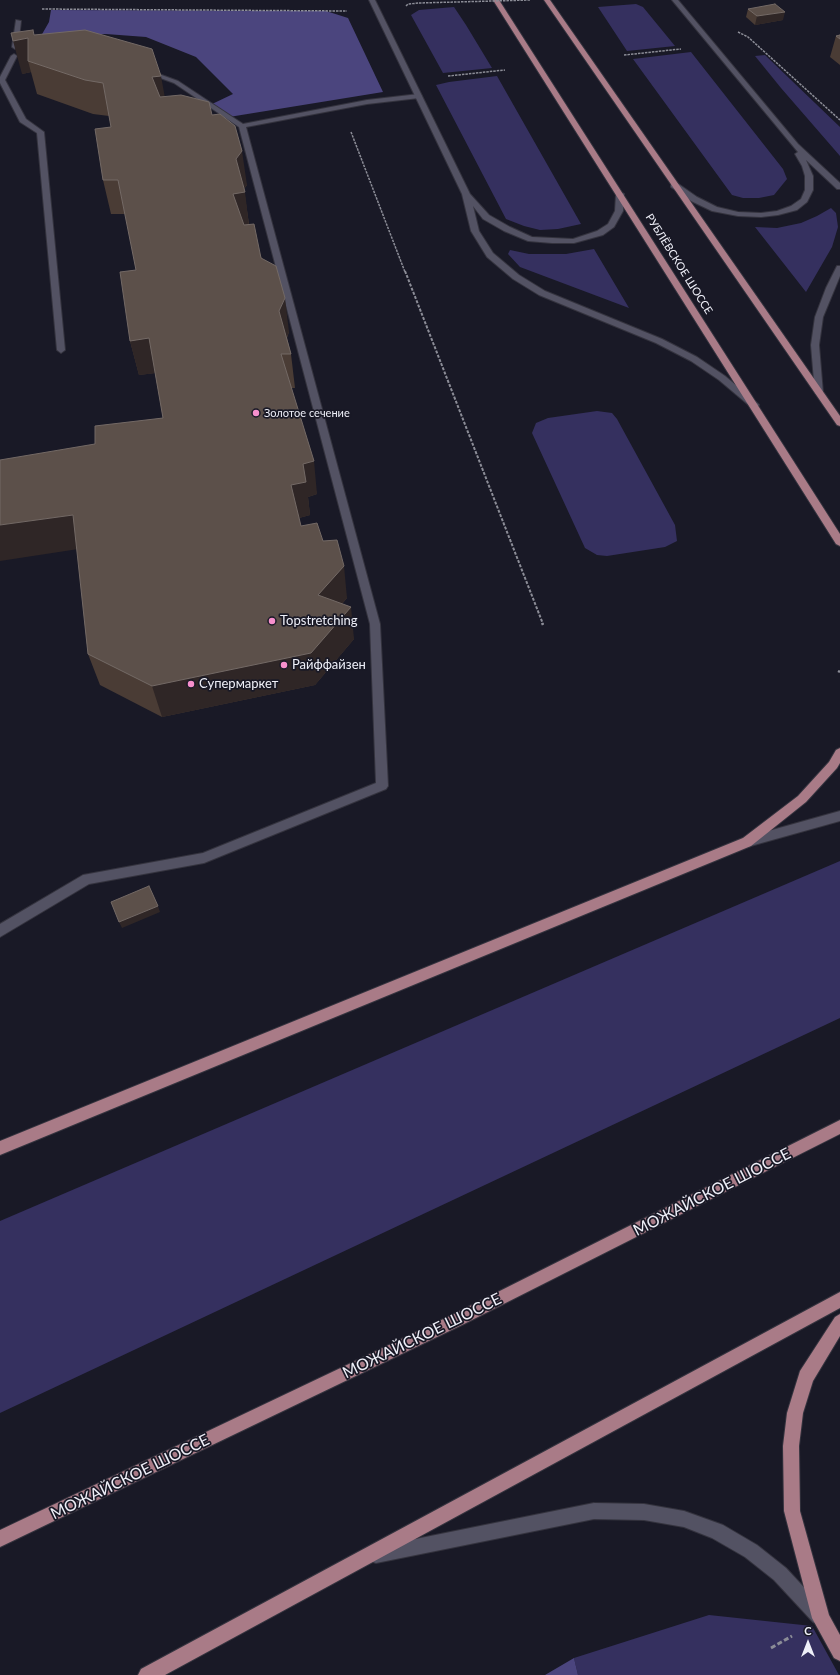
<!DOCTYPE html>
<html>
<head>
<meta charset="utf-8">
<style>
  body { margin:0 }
  #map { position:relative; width:840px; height:1675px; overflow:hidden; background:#191926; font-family:Lato,sans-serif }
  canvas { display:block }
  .north { position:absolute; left:788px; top:1623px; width:40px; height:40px; -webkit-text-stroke:3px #191926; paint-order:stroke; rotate:0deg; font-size:11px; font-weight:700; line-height:16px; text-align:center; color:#eeeff8 }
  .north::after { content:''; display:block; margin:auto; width:14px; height:18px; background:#eeeff8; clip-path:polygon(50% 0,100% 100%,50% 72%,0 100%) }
</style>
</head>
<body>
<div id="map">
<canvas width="840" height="1675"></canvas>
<div class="north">С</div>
</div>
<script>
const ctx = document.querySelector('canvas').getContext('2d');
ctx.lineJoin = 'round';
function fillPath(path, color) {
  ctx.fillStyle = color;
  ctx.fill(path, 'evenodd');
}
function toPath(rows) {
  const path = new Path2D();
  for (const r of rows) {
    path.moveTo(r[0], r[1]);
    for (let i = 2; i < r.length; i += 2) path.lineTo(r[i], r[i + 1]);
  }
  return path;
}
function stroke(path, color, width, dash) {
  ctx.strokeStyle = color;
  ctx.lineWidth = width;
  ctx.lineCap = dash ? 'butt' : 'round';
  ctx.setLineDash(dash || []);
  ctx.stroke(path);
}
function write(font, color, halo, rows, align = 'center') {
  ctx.font = font + ' Lato,sans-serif';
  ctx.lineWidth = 3.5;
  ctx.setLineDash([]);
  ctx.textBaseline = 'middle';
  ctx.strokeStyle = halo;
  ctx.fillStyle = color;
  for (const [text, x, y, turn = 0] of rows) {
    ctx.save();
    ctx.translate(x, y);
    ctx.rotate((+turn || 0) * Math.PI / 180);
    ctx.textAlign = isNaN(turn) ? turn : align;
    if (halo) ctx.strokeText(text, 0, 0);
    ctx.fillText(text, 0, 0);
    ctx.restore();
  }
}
const green = toPath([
  [636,4,643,7,675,46,627,51,598,7],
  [454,7,466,25,492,68,443,73,411,15,419,10],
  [691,52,783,169,787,179,774,195,759,198,743,198,732,195,633,59],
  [765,55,840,127,840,156,781,88,755,56],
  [497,76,581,224,558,229,540,230,524,226,506,219,436,85,449,82],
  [831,208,836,213,838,227,832,247,806,292,755,227,777,228,801,223,817,216],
  [594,249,629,308,520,267,508,254,510,250,529,254,566,254],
  [597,411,612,413,617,419,675,525,677,541,665,547,607,556,597,555,585,548,532,433,536,423,548,418],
  [840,861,840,1018,0,1413,0,1221],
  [709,1615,812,1626,839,1675,578,1675,574,1658]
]);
const forest = toPath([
  [51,10,326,11,348,18,383,92,229,117,210,105,233,94,196,57,146,37,106,34,41,36,49,22],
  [574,1658,578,1675,545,1675]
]);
const pathFar3 = toPath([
  [406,6,408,4,419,3],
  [42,9,347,11],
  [738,32,748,37,840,120],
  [624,55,681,49],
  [448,76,505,70],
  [351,132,405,272]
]);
const pathFar2 = toPath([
  [405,271,543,624]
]);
const pathFar1 = toPath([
  [542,623,543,625],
  [838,671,840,672]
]);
const path = toPath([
  [771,1648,792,1636]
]);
const lane = toPath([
  [16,20,21,21,18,47,15,49,12,47,16,20],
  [14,54,17,56,5,80,26,119,44,132,65,350,61,353,57,350,37,133,20,122,0,83,0,77,11,56,14,54],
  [144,70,148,70,178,81,243,124,367,100,419,94,422,96,419,98,367,104,246,127,380,624,388,786,386,789,204,863,89,884,0,937,0,924,83,875,203,853,376,783,370,624,239,127,174,83,144,72,144,70]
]);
const secondary = toPath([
  [369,0,375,0,470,194,489,215,510,227,532,237,573,239,597,231,608,224,615,211,616,194,620,192,624,194,623,211,614,227,603,235,574,243,552,243,528,241,504,231,483,219,473,206,479,231,493,253,519,275,545,291,662,339,697,357,725,376,757,403,759,405,757,407,751,407,719,380,691,361,656,343,539,295,513,279,487,257,471,231,462,194,369,0],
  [672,0,678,0,798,144,840,183,840,189,837,189,806,160,813,176,813,190,807,202,797,210,778,215,761,217,738,216,712,211,691,201,671,187,671,183,677,183,697,197,717,207,738,212,761,213,777,211,791,206,801,199,805,190,805,176,802,166,795,154,798,152,672,0],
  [837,266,840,266,840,276,823,317,819,345,823,393,819,396,815,393,811,345,815,317,826,288,837,266],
  [840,811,840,821,747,847,743,846,741,842,743,838,747,837,840,811],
  [594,1503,644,1504,684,1511,723,1525,757,1545,786,1568,825,1610,828,1616,825,1622,819,1625,813,1622,774,1580,745,1557,712,1538,684,1527,644,1520,594,1519,376,1563,370,1561,368,1555,370,1549,376,1547,594,1503]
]);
const primary = toPath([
  [493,0,499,0,840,534,840,546,836,544,493,0],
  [544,0,550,0,840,416,840,426,837,425,544,0],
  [840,748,840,763,837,768,806,802,751,846,0,1155,0,1141,743,838,798,796,829,762,836,750,840,748],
  [840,1120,840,1134,464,1324,0,1547,0,1530,454,1314,840,1120],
  [840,1292,840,1308,165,1675,138,1675,141,1669,840,1292],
  [840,1314,840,1336,813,1381,803,1413,799,1446,800,1511,829,1615,840,1635,840,1661,834,1658,812,1618,784,1511,783,1446,787,1413,800,1371,835,1317,840,1314]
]);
const pathBridge = toPath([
  [419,3,530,0]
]);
const wall = toPath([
  [748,9,783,20,755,25,746,17],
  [34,35,165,97,212,115,247,185,244,189,249,224,289,332,287,338,291,354,295,388,291,388,317,494,308,497,310,515,299,518,301,526,323,541,347,598,342,604,354,639,315,685,162,717,100,685,88,654,77,549,95,444,163,418,155,373,139,375,130,341,136,270,125,214,111,214,103,180,111,127,109,116,93,114,37,94,31,72,22,74],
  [840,35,840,65,830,57,836,36]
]);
const shadedWall = toPath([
  [785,12,783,20,755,25,757,16],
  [28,38,28,61,31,72,22,74,13,41],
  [161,76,167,109,158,111,152,77],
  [242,151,247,185,241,192,245,192,249,226,238,228,233,194,236,159],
  [285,298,289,332,283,345,279,311],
  [149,338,156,373,139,375,130,341],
  [314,461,317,494,308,497,310,515,295,519,291,485,303,464],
  [73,515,85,548,0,561,0,525],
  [344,566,347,598,321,627,318,595],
  [351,607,354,639,315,685,162,717,152,686],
  [158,906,160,912,122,928,119,922]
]);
const building = toPath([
  [775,4,785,12,757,16,748,9,775,4],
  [33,30,34,35,85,30,152,49,161,76,152,77,160,97,181,95,209,102,212,115,220,114,235,126,242,151,236,159,245,192,233,194,244,225,254,224,261,258,276,266,285,298,279,311,291,354,281,354,314,461,303,464,306,482,291,485,301,526,317,523,323,541,337,540,344,566,318,595,351,607,311,653,152,686,88,654,73,515,0,525,0,460,95,444,95,426,163,418,149,338,130,341,120,272,136,270,118,180,103,180,95,129,111,127,103,83,85,80,28,61,28,38,13,41,11,33,33,30],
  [840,35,840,39,836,36,840,35],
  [149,886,158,906,119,922,111,902,149,886]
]);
const markers = [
  [256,413,4,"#f790cd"],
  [272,621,4,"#f790cd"],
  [284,665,4,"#f790cd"],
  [191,684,4,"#f790cd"]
];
const farStreetnames = [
  ["РУБЛЁВСКОЕ ШОССЕ",679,264,58]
];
const farPoinames = [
  ["Золотое сечение",264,413]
];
const poiNames = [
  ["Topstretching",280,621],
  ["Райффайзен",292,665],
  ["Супермаркет",199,684]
];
const nearStreetnames = [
  ["МОЖАЙСКОЕ ШОССЕ",712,1192,-27],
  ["МОЖАЙСКОЕ ШОССЕ",422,1336,-26],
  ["МОЖАЙСКОЕ ШОССЕ",130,1477,-26]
];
fillPath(green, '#35305f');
fillPath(forest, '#4b457e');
stroke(lane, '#34333e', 2);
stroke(secondary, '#34333e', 2);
stroke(primary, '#34333e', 2);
stroke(pathFar3, '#8c8d97', 1.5, [2.5, 1]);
stroke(pathFar2, '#8c8d97', 2, [3, 1.5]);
stroke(pathFar1, '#8c8d97', 2.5, [4, 2]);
stroke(path, '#8c8d97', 3, [5, 2.5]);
fillPath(lane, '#535263');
fillPath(secondary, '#535263');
fillPath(primary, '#a97b87');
stroke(pathBridge, '#8c8d97', 1.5, [2.5, 1]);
fillPath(wall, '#4a3c35');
fillPath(shadedWall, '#2f2626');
fillPath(building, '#5c504a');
stroke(building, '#736965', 1);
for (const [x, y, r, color] of markers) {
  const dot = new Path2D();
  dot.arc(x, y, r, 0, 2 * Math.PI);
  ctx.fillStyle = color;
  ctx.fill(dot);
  stroke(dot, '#191926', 1.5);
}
write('11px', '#eeeff8', '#191926', farStreetnames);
write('11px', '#eeeff8', '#191926', farPoinames, 'left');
write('13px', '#eeeff8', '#191926', poiNames, 'left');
write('16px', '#eeeff8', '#191926', nearStreetnames);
</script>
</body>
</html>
